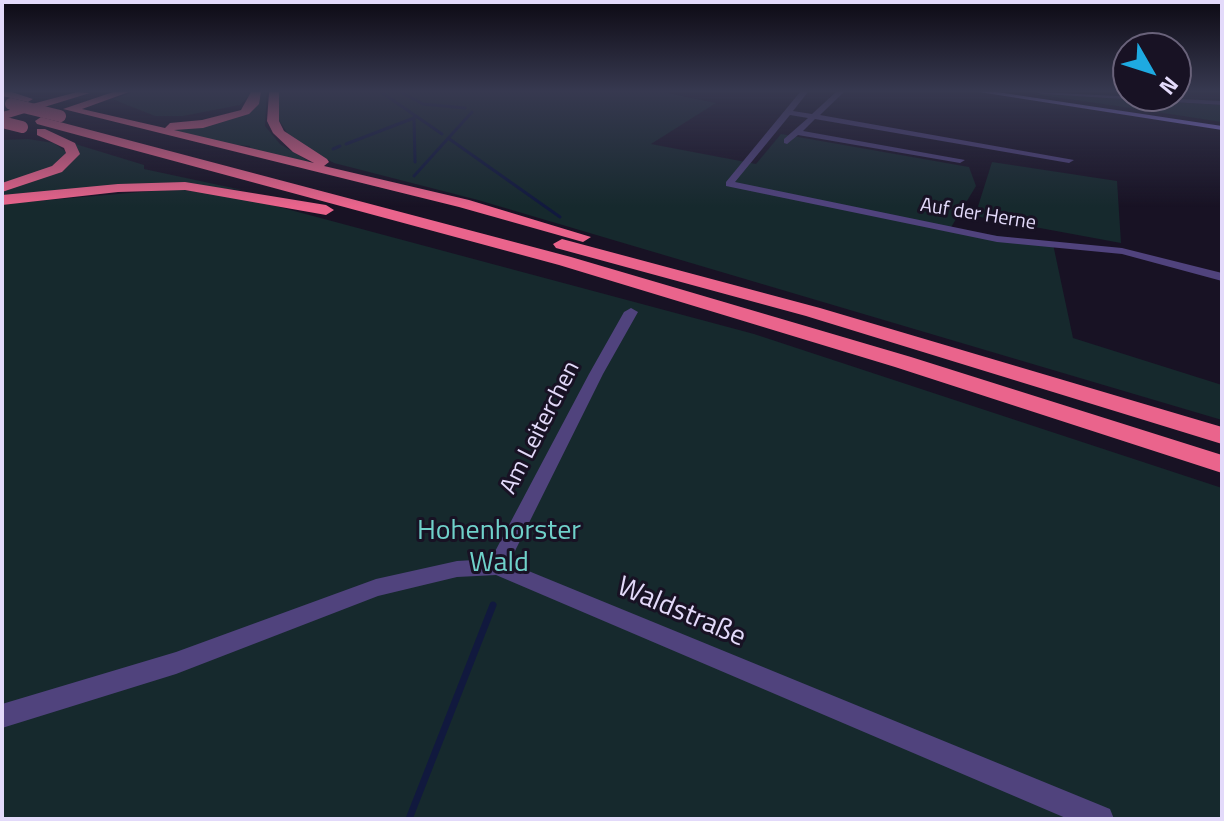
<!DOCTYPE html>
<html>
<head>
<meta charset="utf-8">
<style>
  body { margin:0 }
  #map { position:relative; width:1224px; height:821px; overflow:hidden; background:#181224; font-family:"Titillium Web",sans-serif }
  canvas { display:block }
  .frame { position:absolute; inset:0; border:4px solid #e3dafa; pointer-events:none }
  .north { position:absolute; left:1112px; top:32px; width:80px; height:80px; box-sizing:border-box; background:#181224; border:2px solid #69627a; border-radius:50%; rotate:129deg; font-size:22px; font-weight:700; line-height:32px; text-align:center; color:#e3dafa }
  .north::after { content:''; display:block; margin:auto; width:28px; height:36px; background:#1eaae1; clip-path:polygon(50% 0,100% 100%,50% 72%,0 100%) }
</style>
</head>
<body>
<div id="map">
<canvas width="1224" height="821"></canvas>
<div class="frame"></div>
<div class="north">N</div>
</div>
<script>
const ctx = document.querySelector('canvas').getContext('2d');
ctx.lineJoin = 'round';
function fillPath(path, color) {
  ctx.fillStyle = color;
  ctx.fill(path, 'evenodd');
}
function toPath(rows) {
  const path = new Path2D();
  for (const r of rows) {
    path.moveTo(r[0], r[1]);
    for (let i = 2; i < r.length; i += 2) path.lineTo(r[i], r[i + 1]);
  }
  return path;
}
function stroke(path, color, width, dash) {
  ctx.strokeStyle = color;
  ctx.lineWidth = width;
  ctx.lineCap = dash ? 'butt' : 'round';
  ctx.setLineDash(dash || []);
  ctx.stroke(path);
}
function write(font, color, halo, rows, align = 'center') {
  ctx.font = font + ' "Titillium Web",sans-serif';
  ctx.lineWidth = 6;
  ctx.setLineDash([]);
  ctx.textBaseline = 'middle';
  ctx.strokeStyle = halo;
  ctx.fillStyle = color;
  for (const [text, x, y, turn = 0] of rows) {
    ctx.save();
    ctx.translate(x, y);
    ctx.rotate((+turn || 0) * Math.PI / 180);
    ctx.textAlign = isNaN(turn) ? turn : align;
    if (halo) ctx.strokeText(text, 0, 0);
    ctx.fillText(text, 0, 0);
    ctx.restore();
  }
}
const green = toPath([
  [134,92,251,92,251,94,240,105,183,116,155,116,112,99],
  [260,92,267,92,265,126,280,144,313,164,250,150,250,146,225,144,161,129,229,120,250,112,259,101],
  [279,92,663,92,716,103,651,144,756,164,781,134,969,167,976,186,950,229,1053,244,1073,338,1222,385,1222,420,478,200,334,163,293,142,279,120],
  [1024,93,1222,105,1222,122,1117,106],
  [28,139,54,143,66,152,64,159,54,167,2,186,2,140],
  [72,143,144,165,144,169,242,190,168,184,2,198,2,190,65,167],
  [992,162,1117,181,1121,243,975,216],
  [176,189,242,197,754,334,1222,488,1222,819,2,819,2,204]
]);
const streamFar1 = toPath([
  [381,92,442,134],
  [401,92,423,104,465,108],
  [414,117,415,162],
  [448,138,560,217],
  [346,144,414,118],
  [333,149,340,146],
  [414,176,472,112]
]);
const stream = toPath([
  [409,819,493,605]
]);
const street = toPath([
  [800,92,808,92,793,111,812,114,836,92,844,92,820,115,1074,160,1069,163,815,119,803,131,965,160,960,163,798,135,787,144,784,143,784,139,808,118,790,115,735,182,997,236,1122,248,1222,273,1222,281,1122,254,997,242,726,186,726,182,800,92],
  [1037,92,1222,101,1222,105,1041,94,1037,92],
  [631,308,638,312,603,374,509,563,1110,809,1114,819,1068,819,496,575,457,577,378,596,176,674,2,728,2,704,176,652,376,579,457,561,491,559,589,374,624,312,631,308]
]);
const secondary = toPath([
  [979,92,997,92,1222,126,1222,130,979,92]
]);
const highway = toPath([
  [2,92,12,92,33,99,28,102,2,96,2,92],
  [77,92,90,93,2,120,2,112,77,92],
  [113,92,129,92,82,109,165,128,170,123,202,120,241,110,251,92,261,92,259,104,249,114,203,128,174,130,314,163,293,152,273,133,267,121,269,92,279,92,279,121,284,131,327,159,329,162,324,166,469,200,591,237,583,242,459,207,63,109,113,92],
  [41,117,571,257,911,357,1222,455,1222,473,895,367,559,265,37,124,35,121,41,117],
  [37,129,45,129,75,143,80,154,62,172,2,192,2,183,52,166,66,153,64,148,37,135,37,129],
  [185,182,326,205,334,210,326,215,185,190,118,192,2,205,2,195,118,184,185,182],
  [562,239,820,308,1222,427,1222,444,806,316,556,248,553,244,562,239]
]);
const highwayBridge = toPath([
  [11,104,60,116],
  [2,122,22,127]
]);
const farStreetnames = [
  ["Auf der Herne",978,215,9]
];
const streetNames = [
  ["Am Leiterchen",541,428,-63]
];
const nearParknames = [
  ["Hohenhorster",499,532],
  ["Wald",499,564]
];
const nearStreetnames = [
  ["Waldstraße",681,613,23]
];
fillPath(green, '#16292d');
stroke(streamFar1, '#11193e', 3);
stroke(stream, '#11193e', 7);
fillPath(street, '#50437d');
fillPath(secondary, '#947dee');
fillPath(highway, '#ea648c');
stroke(highwayBridge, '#ea648c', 12);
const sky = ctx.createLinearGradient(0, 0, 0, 207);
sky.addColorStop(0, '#0d0a14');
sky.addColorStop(0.44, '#373950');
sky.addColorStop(1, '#37395000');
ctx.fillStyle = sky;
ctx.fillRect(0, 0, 1224, 207);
write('20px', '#e3dafa', '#181224', farStreetnames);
write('24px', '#e3dafa', '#181224', streetNames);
write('28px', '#6fd1ca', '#181224', nearParknames);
write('28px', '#e3dafa', '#181224', nearStreetnames);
</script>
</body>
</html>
